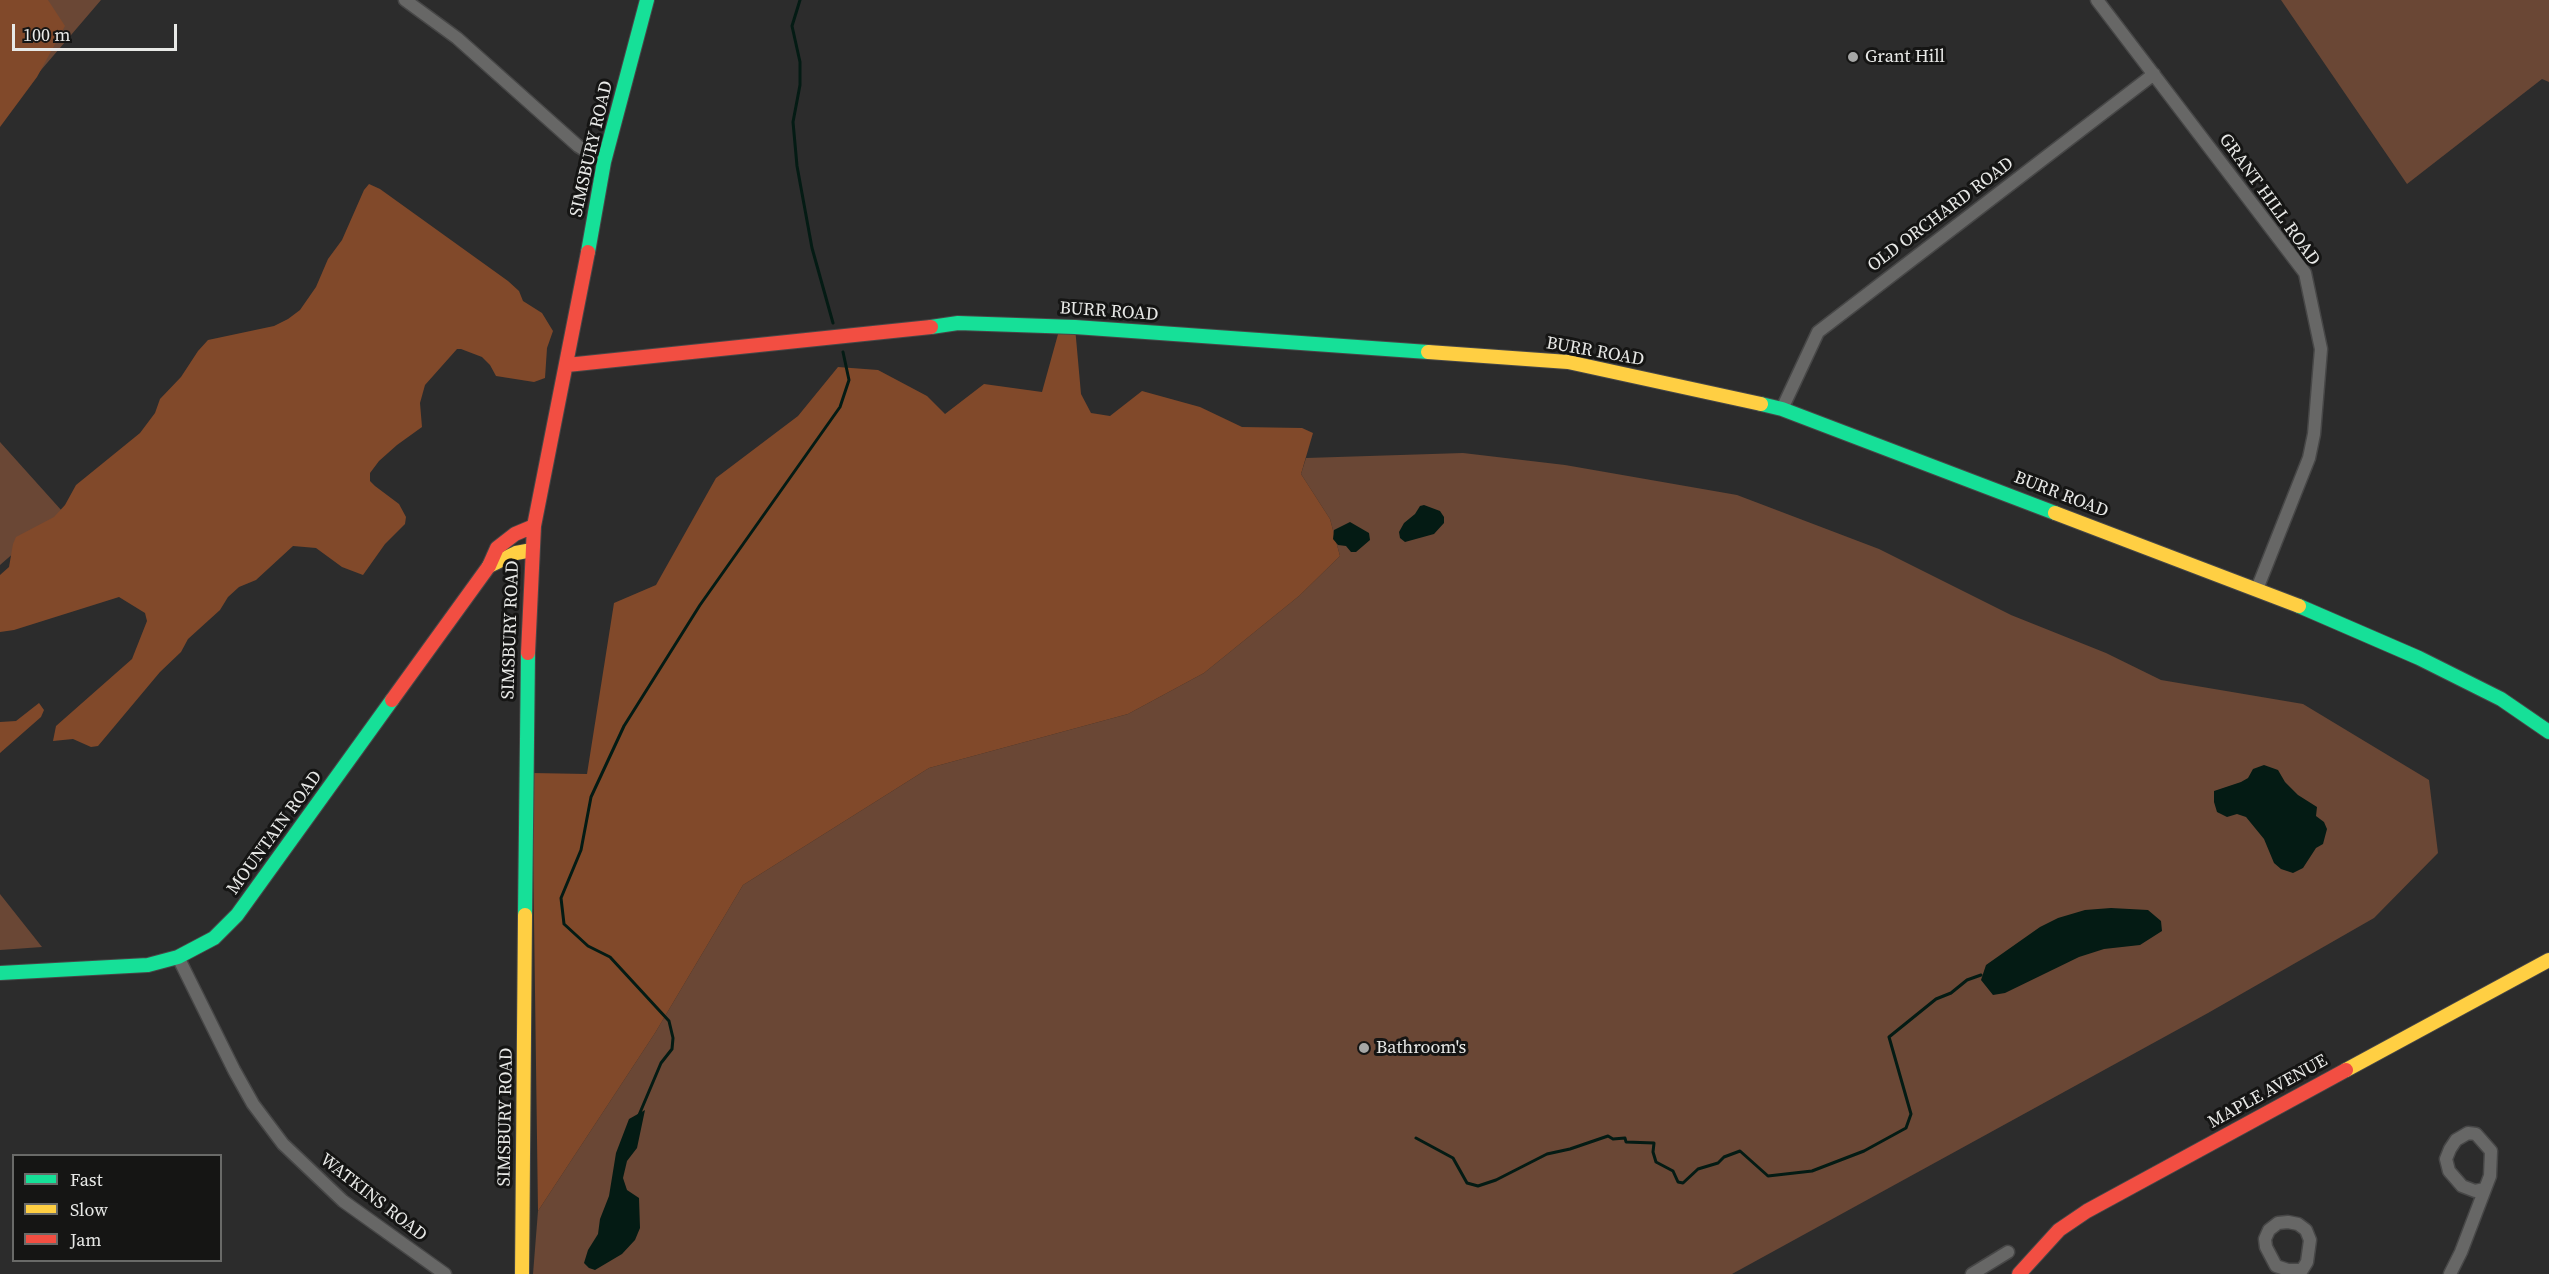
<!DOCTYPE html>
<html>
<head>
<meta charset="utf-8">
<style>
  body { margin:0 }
  #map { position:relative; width:2549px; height:1274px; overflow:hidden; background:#2c2c2c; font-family:"Source Serif 4",serif }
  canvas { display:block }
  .legend { position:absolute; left:12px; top:1154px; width:210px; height:108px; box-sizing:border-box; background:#151514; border:2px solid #696a68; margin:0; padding:8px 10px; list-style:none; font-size:18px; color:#e8e9e7 }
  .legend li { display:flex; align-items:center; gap:12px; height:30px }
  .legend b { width:30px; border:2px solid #696a68 }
  .scale { position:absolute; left:12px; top:24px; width:165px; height:27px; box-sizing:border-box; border:3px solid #e8e9e7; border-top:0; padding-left:8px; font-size:18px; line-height:21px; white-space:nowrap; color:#e8e9e7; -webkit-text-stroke:4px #151514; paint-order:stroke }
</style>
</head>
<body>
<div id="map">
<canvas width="2549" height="1274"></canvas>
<ul class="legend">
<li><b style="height:8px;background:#16e098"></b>Fast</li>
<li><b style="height:8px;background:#ffcf43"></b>Slow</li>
<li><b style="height:8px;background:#f24e42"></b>Jam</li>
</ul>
<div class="scale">100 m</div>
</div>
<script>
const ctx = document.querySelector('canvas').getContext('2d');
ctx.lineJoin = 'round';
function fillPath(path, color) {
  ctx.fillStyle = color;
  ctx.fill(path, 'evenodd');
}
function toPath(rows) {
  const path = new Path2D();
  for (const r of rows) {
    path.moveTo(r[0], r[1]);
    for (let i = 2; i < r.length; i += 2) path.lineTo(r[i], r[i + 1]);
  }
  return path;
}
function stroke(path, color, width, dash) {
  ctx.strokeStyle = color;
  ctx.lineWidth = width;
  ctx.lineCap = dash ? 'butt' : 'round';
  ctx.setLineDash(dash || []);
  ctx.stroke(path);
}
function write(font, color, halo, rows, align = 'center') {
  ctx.font = font + ' "Source Serif 4",serif';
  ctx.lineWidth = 6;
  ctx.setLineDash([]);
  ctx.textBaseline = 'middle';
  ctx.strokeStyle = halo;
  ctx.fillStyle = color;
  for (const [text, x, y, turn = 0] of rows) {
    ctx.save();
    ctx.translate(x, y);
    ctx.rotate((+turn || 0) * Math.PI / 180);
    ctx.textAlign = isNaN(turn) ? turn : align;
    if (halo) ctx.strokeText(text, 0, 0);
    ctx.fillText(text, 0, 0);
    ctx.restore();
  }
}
const green = toPath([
  [0,0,101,0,0,118],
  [2281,0,2549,0,2549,82,2542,79,2407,184],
  [0,442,62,511,0,565],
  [1463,453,1565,465,1737,495,1879,549,2011,615,2106,653,2161,680,2303,704,2429,780,2438,853,2374,918,2208,1013,1732,1274,533,1274,538,1211,655,1033,743,885,929,768,1128,714,1204,673,1299,596,1340,556,1330,519,1301,474,1306,458],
  [0,894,42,947,0,950]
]);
const forest = toPath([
  [0,0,48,0,65,26,37,77,0,127],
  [369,184,380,189,508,281,519,291,523,301,542,313,553,331,547,348,545,378,534,382,496,376,490,365,482,357,461,349,457,349,425,385,420,403,422,427,397,445,379,461,370,473,370,481,375,486,399,504,406,517,405,524,385,544,363,575,342,567,316,548,293,546,256,580,239,587,228,597,220,610,188,639,181,652,160,672,98,746,91,747,73,739,53,741,56,726,132,659,147,621,145,613,119,597,14,630,0,632,0,575,9,567,13,544,16,537,54,517,65,505,76,485,140,433,155,413,160,399,181,377,198,351,208,340,274,326,288,319,300,310,316,287,328,259,342,240,364,190],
  [1060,327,1075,327,1081,394,1091,413,1110,416,1142,391,1200,407,1242,427,1302,428,1313,433,1301,474,1330,519,1340,556,1299,596,1204,673,1128,714,929,768,743,885,655,1033,538,1211,532,773,587,774,614,603,656,585,716,478,798,416,838,367,878,370,927,396,945,414,984,384,1042,392],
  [39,703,44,710,41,717,0,753,0,722,16,721]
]);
const water = toPath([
  [1424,505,1440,511,1444,517,1444,523,1434,534,1405,542,1400,538,1399,532,1404,523,1415,514,1420,506],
  [1350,522,1369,533,1370,540,1356,552,1351,552,1346,546,1338,545,1333,539,1334,530],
  [2264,765,2278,770,2285,782,2298,795,2317,807,2316,816,2324,822,2327,829,2323,844,2316,848,2303,868,2293,873,2281,869,2274,863,2264,839,2246,817,2237,814,2227,817,2217,812,2214,802,2214,791,2241,782,2248,778,2253,769],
  [2111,908,2148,910,2161,921,2162,931,2140,945,2104,949,2079,957,2005,993,1993,995,1981,980,1986,965,2040,927,2058,918,2085,910],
  [645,1110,637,1148,627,1161,623,1178,627,1190,639,1198,640,1228,635,1240,622,1254,595,1270,589,1268,584,1263,588,1250,598,1234,600,1219,609,1196,616,1153,629,1119]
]);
const stream = toPath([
  [800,0,792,26,800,62,800,85,793,122,797,166,812,248,833,323],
  [639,1115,661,1063,672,1049,673,1038,669,1021,610,957,588,946,564,924,561,898,581,850,591,797,624,726,700,605,840,407,849,380,843,352],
  [1416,1138,1453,1158,1467,1183,1478,1186,1496,1180,1547,1154,1570,1149,1608,1136,1613,1139,1625,1138,1626,1142,1654,1143,1653,1152,1656,1162,1673,1171,1678,1182,1683,1183,1698,1169,1718,1163,1724,1157,1740,1151,1768,1176,1812,1171,1864,1151,1906,1128,1911,1114,1889,1037,1936,999,1951,993,1967,980,1981,975]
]);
const street = toPath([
  [405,0,457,38,578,146,604,162],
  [2097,0,2305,273,2321,349,2314,434,2309,458,2257,589],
  [1782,409,1818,332,2154,74],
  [178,957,234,1070,253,1104,283,1144,343,1201,445,1274],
  [2288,1222,2298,1224,2306,1230,2310,1240,2307,1262,2302,1270,2288,1270,2276,1266,2266,1247,2265,1239,2269,1230,2278,1223,2288,1222],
  [1972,1274,2008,1252],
  [2450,1274,2461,1252,2490,1176,2491,1151,2476,1134,2468,1133,2456,1140,2450,1149,2446,1159,2449,1171,2462,1186,2475,1191,2485,1189]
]);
const fast = toPath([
  [588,252,604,162,647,0],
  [931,327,958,323,1075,327,1428,352],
  [1761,404,1782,409,2055,513],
  [2299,606,2419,658,2501,699,2549,732],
  [525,915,528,653],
  [0,973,148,965,178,957,214,938,237,915,392,700]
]);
const slow = toPath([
  [1428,352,1568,362,1761,404],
  [2055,513,2299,606],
  [489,566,516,553,532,550],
  [2346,1070,2549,960],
  [522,1274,525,915]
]);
const jam = toPath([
  [567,365,931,327],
  [528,653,534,526,588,252],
  [392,700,489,566,497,548,515,534,534,526],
  [2019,1274,2059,1230,2087,1211,2346,1070]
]);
const markers = [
  [1853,57,6,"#a6a7a6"],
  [1364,1048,6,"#a6a7a6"]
];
const poiNames = [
  ["Grant Hill",1865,57],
  ["Bathroom's",1376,1048]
];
const streetNames = [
  ["SIMSBURY ROAD",592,149,-77],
  ["GRANT HILL ROAD",2269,200,54],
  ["OLD ORCHARD ROAD",1941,215,-37],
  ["BURR ROAD",1109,312,4],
  ["BURR ROAD",1595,352,10],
  ["BURR ROAD",2061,495,21],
  ["SIMSBURY ROAD",511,630,-88],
  ["MOUNTAIN ROAD",275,833,-54],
  ["MAPLE AVENUE",2268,1092,-29],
  ["SIMSBURY ROAD",506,1117,-89],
  ["WATKINS ROAD",373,1198,38]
];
fillPath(green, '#6a4735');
fillPath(forest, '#81492a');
fillPath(water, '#041b14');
stroke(stream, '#041b14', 3);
stroke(street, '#474747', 15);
stroke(fast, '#474747', 16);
stroke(slow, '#474747', 16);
stroke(jam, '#474747', 16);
stroke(street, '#676766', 12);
stroke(fast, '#16e098', 14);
stroke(slow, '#ffcf43', 14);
stroke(jam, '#f24e42', 14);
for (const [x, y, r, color] of markers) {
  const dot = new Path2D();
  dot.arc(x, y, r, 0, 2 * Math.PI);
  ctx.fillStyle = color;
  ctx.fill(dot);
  stroke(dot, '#151514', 2);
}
write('18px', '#e8e9e7', '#151514', poiNames, 'left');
write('18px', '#e8e9e7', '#151514', streetNames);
</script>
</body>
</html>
